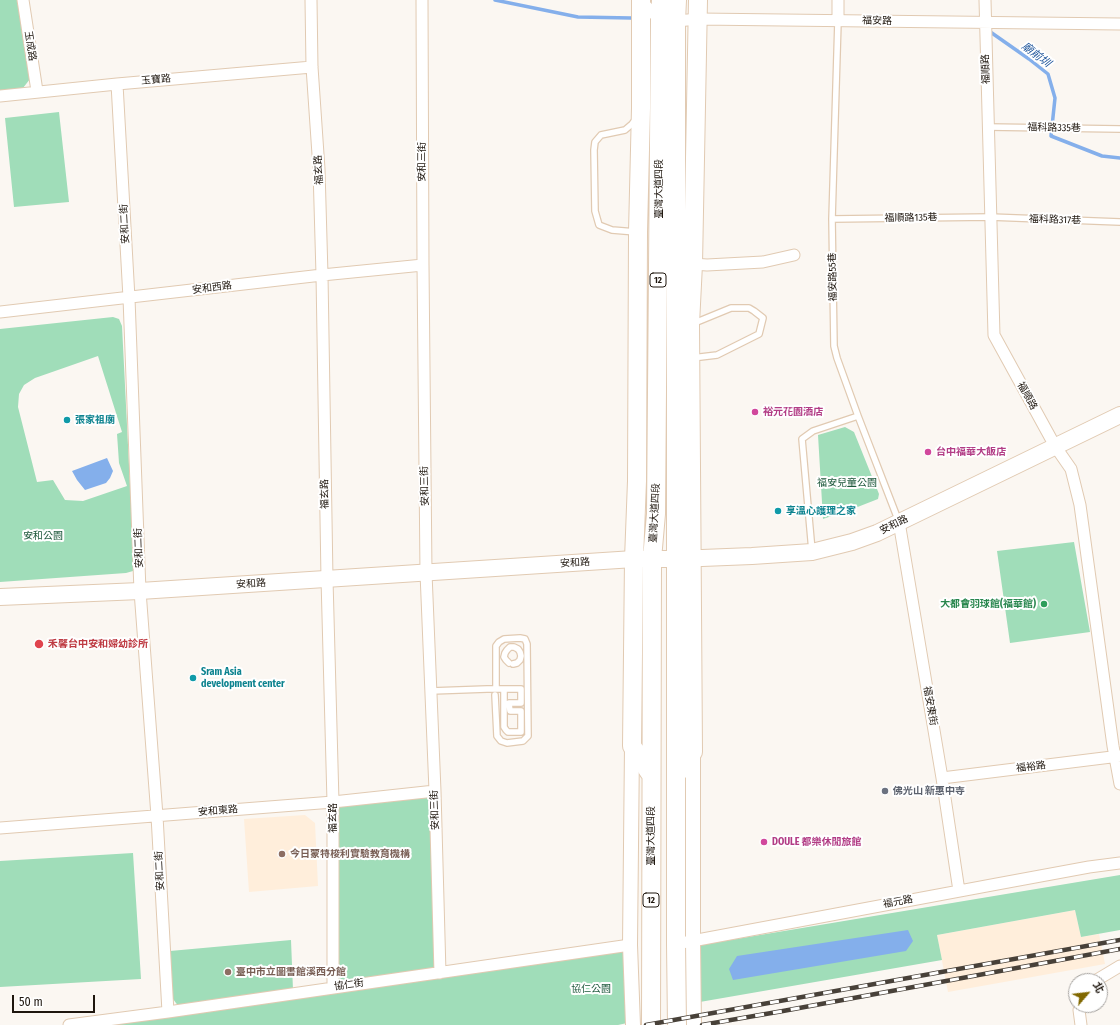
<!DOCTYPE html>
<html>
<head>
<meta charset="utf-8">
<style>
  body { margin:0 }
  #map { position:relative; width:1120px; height:1025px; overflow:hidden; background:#fbf7f2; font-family:"Fira Sans Condensed","Noto Sans TC",sans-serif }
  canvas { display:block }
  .north { position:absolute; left:1068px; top:973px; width:40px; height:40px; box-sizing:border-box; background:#fff; border:1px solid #a5a29f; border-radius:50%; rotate:62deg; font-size:11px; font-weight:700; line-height:16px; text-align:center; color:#1e160e }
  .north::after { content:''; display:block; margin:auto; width:14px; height:18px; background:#816800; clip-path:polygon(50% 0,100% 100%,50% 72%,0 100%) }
  .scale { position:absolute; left:12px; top:995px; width:83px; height:18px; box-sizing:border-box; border:2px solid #1e160e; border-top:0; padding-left:5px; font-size:12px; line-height:14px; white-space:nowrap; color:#1e160e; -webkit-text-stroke:3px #fff; paint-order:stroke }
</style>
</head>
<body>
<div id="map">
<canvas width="1120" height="1025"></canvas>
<div class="north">北</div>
<div class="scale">50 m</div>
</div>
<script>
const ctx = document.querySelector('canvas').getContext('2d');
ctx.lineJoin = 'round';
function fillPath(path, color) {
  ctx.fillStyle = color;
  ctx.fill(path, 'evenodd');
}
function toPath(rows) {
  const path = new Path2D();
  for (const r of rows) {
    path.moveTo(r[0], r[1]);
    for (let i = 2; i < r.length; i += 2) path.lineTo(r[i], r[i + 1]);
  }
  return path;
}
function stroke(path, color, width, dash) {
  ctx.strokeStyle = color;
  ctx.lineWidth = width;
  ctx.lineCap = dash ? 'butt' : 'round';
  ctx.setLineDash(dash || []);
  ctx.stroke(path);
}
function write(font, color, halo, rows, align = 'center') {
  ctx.font = font + ' "Fira Sans Condensed","Noto Sans TC",sans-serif';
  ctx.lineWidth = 4;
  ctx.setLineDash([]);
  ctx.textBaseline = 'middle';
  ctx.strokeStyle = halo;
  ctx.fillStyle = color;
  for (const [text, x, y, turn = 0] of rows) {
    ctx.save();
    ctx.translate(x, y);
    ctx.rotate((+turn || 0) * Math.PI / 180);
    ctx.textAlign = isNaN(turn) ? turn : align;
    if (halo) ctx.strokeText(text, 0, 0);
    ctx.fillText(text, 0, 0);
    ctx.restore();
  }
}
const built = toPath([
  [305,815,315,823,318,886,249,892,244,819],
  [1075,910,1081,937,1099,934,1105,964,948,992,937,935]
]);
const green = toPath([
  [0,0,17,0,30,79,23,88,0,91],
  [59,112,69,202,14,207,5,118],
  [113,317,119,319,122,326,134,564,133,571,126,573,0,582,0,329],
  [98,356,122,432,117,434,119,463,127,486,83,501,65,500,53,480,37,482,18,407,19,394,24,385,35,378],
  [845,427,854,432,879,494,878,499,855,508,823,519,818,435],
  [1074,542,1090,632,1010,643,997,551],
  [431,797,435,968,338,983,336,807],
  [133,853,141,979,0,987,0,861],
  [1120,875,1120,930,1081,937,1075,910,937,935,942,960,694,1003,694,946],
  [291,940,293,990,179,1007,173,999,170,951],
  [626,948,627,1023,618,1025,81,1025]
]);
const water = toPath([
  [107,458,113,471,110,478,106,483,85,490,77,480,72,471],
  [908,930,913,941,906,951,733,980,729,969,737,956]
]);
const stream = toPath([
  [495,0,578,17,631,18],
  [989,31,1029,59,1048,74,1055,98,1051,136,1102,156,1120,158]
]);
const service = toPath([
  [838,21,832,219,834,346,837,358,858,416,899,522],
  [988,127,1120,129],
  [832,219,990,217,1120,222],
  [636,232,612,230,599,225,595,211,594,150,595,142,601,135,625,130,632,124,636,119],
  [692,358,717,355,759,334,763,318,754,311,749,308,731,308,692,324],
  [812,551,802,439,813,431,858,416],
  [509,663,506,660,504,657,505,653,507,650,510,647,514,647,518,649,520,652,521,656,520,660,517,663,513,664],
  [431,691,487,689,521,689,521,703,509,703,510,711,521,711,521,732,508,732,506,730,504,727,504,689],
  [495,695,497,736,501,741,507,743,523,741,528,736,527,644,525,639,520,638,504,639,499,642,496,646,496,689]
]);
const minor = toPath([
  [23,0,37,91],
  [311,0,312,67,319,169,322,275,327,579,333,802,333,988],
  [422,0,423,265,426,573,435,791,440,973],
  [639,0,641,1,660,20,676,21,699,19,1120,24],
  [838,0,838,21],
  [985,0,994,335,1055,446,1071,469,1080,505,1113,746,1120,784],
  [117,84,129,298,140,591,157,816,168,1012],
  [0,96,117,84,312,67],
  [693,264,707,265,763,262,794,255],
  [0,312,322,275,423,265],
  [899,522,942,778,959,891],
  [942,778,1120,756],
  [0,828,333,802,435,791],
  [676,944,997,884,1089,867,1120,863],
  [1095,981,1120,966],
  [69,1025,168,1012,630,945],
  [1081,1025,1079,1010,1082,1005]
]);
const tertiary = toPath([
  [632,746,630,945,633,1025],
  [693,752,693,941,694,1025]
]);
const secondary = toPath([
  [0,597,140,591,634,559,677,559,752,556,812,552,852,542,877,533,1120,415]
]);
const primary = toPath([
  [641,0,641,108,638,232,637,481,634,559,632,746,651,775],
  [677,0,676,21,676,944,677,1025],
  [677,774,693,752,690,324,693,264,698,0],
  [651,1025,652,559,656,514,660,20,661,0]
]);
const rail = toPath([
  [646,1025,1120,940],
  [702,1025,783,1011,1120,949]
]);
const markers = [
  [755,412,4,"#d1479c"],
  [67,420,4,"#0f9aa8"],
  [928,452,4,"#d1479c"],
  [778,511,4,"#0f9aa8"],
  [1044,604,4,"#2e9e5b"],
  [39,644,5,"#e0444e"],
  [193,678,4,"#0f9aa8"],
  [885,791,4,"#6b7280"],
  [764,842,4,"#d1479c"],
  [282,854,4,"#8d6e63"],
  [228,972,4,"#8d6e63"]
];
const shields = [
  [658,280,16],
  [651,900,16]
];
const shieldNames = [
  ["12",658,280],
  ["12",651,900]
];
const streetNames = [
  ["福安路",877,21,1],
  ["玉成路",30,46,81],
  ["福順路",986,69,-92],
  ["玉寶路",156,80,-5],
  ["福科路335巷",1054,128,1],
  ["安和三街",422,162,-90],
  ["福玄路",319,170,-93],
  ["臺灣大道四段",659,189,-90],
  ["福順路135巷",911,218,-1],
  ["福科路317巷",1055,220,2],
  ["安和二街",125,224,-93],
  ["福安路55巷",833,277,-91],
  ["安和西路",212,288,-7],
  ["福順路",1027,396,61],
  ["安和三街",425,486,-91],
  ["福玄路",325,494,-91],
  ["臺灣大道四段",655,513,-87],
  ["安和路",894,525,-26],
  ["安和二街",139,548,-92],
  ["安和路",575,563,-4],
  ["安和路",251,584,-4],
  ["福安東街",930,706,80],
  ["福裕路",1031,767,-7],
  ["安和三街",435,810,-92],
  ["安和東路",218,811,-5],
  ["福玄路",333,818,-90],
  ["臺灣大道四段",651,836,-90],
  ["安和二街",160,871,-93],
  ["福元路",898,902,-11],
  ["協仁街",349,985,-8]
];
const hotelNames = [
  ["裕元花園酒店",763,412],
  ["台中福華大飯店",936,452],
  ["DOULE 都樂休閒旅館",772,842]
];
const cultureNames = [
  ["張家祖廟",75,420],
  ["享溫心護理之家",786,511],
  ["Sram Asia",201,672],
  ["development center",201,684]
];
const parkNames = [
  ["福安兒童公園",847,483],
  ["安和公園",43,536],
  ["協仁公園",591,989]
];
const leisureNames = [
  ["大都會羽球館(福華館)",1036,604]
];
const healthNames = [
  ["禾馨台中安和婦幼診所",48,644]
];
const worshipNames = [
  ["佛光山 新惠中寺",893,791]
];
const educationNames = [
  ["今日蒙特梭利實驗教育機構",290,854],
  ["臺中市立圖書館溪西分館",236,972]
];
const waterNames = [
  ["廟前圳",1036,55,37]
];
fillPath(built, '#ffeedb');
fillPath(green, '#a0ddb9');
fillPath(water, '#84afeb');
stroke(stream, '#84afeb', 3.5);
stroke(service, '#e1cab2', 8);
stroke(minor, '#e1cab2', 13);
stroke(tertiary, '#e1cab2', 16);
stroke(secondary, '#e1cab2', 18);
stroke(primary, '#e1cab2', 20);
stroke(service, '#fff', 5.5);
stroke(minor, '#fff', 11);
stroke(tertiary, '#fff', 14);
stroke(secondary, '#fff', 16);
stroke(primary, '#fff', 18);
stroke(rail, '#484139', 4.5);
stroke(rail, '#fff', 3, [9]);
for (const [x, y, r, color] of markers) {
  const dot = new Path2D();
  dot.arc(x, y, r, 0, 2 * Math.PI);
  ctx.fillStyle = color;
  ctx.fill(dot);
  stroke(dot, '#fff', 1.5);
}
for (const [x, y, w] of shields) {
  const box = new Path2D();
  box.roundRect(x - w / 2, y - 7, w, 14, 3);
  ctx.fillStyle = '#fff';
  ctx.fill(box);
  stroke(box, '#1e160e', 1);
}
write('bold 9px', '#1e160e', null, shieldNames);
write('10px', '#1e160e', '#fff', streetNames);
write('bold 10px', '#b23c85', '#fff', hotelNames, 'left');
write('bold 10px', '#0d838f', '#fff', cultureNames, 'left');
write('10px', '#1c573a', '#fff', parkNames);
write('bold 10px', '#27864d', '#fff', leisureNames, 'right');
write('bold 10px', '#be3a42', '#fff', healthNames, 'left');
write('bold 10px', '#5b616d', '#fff', worshipNames, 'left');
write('bold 10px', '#785e54', '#fff', educationNames, 'left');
write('italic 11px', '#1c539a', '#fff', waterNames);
</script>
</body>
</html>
